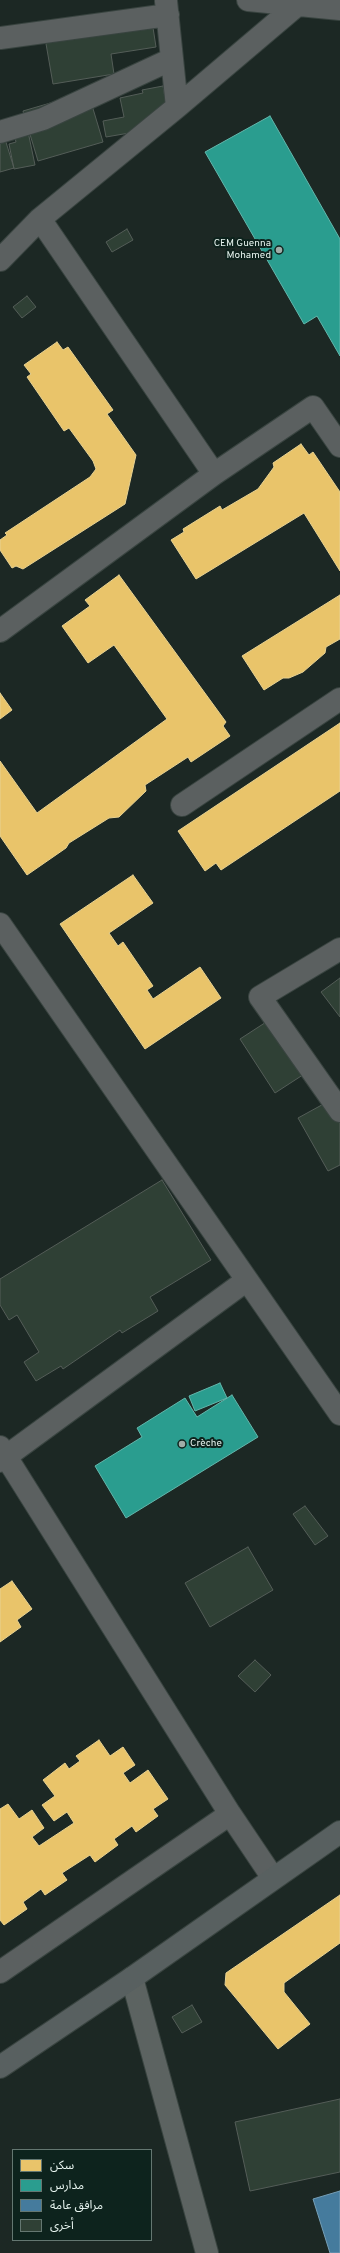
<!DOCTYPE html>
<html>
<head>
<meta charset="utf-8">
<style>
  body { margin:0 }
  #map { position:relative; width:340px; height:2253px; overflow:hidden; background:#1c2824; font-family:Overpass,"Noto Sans Arabic",sans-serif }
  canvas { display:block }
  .legend { position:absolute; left:12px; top:2149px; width:140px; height:92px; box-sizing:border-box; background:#0d231d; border:1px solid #647771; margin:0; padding:5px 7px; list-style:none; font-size:12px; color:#e7f4ef }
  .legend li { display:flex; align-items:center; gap:8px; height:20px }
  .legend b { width:20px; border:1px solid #647771 }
</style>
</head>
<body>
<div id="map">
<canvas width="340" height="2253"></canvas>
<ul class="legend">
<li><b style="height:11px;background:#e9c46a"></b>سكن</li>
<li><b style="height:11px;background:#2a9d8f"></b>مدارس</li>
<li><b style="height:11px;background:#457b9d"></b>مرافق عامة</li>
<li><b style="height:11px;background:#2f4035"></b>أخرى</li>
</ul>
</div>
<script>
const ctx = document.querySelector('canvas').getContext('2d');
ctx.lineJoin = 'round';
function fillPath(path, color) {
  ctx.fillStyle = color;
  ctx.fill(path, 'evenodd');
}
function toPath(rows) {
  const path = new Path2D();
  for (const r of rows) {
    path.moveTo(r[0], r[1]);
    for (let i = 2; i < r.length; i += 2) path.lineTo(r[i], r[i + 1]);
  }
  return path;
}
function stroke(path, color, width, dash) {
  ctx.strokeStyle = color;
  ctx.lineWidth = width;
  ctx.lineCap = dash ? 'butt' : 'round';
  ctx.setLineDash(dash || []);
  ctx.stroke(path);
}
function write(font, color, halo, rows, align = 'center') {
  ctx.font = font + ' Overpass,sans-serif';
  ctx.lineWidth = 4;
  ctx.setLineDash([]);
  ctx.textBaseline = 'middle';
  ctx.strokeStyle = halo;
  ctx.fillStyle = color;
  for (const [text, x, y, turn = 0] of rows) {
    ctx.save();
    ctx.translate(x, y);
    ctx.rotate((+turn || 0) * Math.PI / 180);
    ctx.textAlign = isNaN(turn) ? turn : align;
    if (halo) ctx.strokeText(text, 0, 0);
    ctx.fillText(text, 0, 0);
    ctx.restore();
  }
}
const homes = toPath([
  [57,342,63,350,68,347,113,410,107,414,136,455,125,504,23,569,16,566,12,568,0,550,0,540,7,535,5,533,90,477,96,469,93,461,69,428,64,431,27,377,31,374,24,365,57,342],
  [301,444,309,455,313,452,340,492,340,571,304,513,196,579,171,540,184,532,183,529,220,506,222,510,258,489,274,467,273,463,301,444],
  [119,575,226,722,223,726,230,736,191,762,188,757,145,785,146,791,119,817,109,818,69,843,66,848,27,875,0,836,0,761,37,813,167,719,114,645,88,663,62,626,90,606,85,600,119,575],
  [340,595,340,639,326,647,325,653,303,672,289,678,283,678,264,690,242,656,340,595],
  [0,693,12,710,0,719,0,693],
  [340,723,340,791,221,870,216,863,205,871,178,831,340,723],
  [133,875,153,903,109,933,118,946,123,942,153,986,147,990,153,999,200,967,221,998,145,1049,60,924,133,875],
  [12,1581,32,1609,17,1620,21,1627,0,1642,0,1589,12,1581],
  [99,1740,110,1756,123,1747,135,1765,123,1773,130,1783,148,1770,168,1799,153,1809,158,1816,136,1832,132,1826,114,1839,118,1845,95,1862,90,1855,62,1873,67,1880,45,1895,41,1889,23,1902,27,1909,4,1925,0,1920,0,1809,8,1804,19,1819,32,1810,44,1828,32,1837,39,1846,74,1823,67,1812,54,1821,42,1805,55,1796,43,1780,65,1763,69,1769,80,1761,76,1756,99,1740],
  [340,1895,340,1943,284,1983,284,1992,310,2024,278,2049,225,1985,226,1973,340,1895]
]);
const schools = toPath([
  [270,116,340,239,340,356,317,316,304,324,205,152,270,116],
  [220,1383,227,1398,195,1411,189,1396,220,1383],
  [232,1395,258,1437,126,1518,95,1466,142,1437,137,1428,185,1398,197,1417,232,1395]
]);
const public = toPath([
  [340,2191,340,2253,330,2253,313,2199,340,2191]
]);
const building = toPath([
  [152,21,156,47,111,54,114,74,53,84,45,38,152,21],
  [163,86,170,126,106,137,103,121,124,117,120,98,143,93,142,90,163,86],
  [88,92,103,142,38,161,23,111,88,92],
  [26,122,35,165,14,169,9,144,16,142,12,125,26,122],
  [0,123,14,168,0,172,0,123],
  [127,229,133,240,112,252,106,242,127,229],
  [27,296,36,307,22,318,13,307,27,296],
  [340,978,340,1017,321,992,340,978],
  [277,1015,312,1069,275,1093,240,1039,277,1015],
  [340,1095,340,1165,328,1171,298,1118,340,1095],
  [162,1180,211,1260,150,1297,158,1311,122,1333,120,1330,63,1369,61,1366,36,1381,24,1362,39,1352,17,1315,9,1320,0,1305,0,1279,162,1180],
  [305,1506,328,1536,315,1545,293,1514,305,1506],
  [248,1547,273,1590,210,1627,185,1583,248,1547],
  [255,1660,271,1675,255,1692,238,1676,255,1660],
  [192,2005,202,2022,182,2033,172,2017,192,2005],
  [340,2099,340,2172,250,2191,235,2122,340,2099]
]);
const minor = toPath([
  [248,0,340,9],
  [166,1,177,107],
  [0,38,168,15],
  [0,132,43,119,172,59],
  [40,219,214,474],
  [0,260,40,219,177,107,296,6,296,0],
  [0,631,214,474,313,407,340,446],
  [182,805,340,699],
  [0,924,340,1414],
  [340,949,260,997,340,1111],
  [0,1447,230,1814,273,1878],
  [0,1461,247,1280],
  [0,1972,230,1814]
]);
const secondary = toPath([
  [132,1978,207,2253]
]);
const primary = toPath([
  [0,2067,132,1978,340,1832]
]);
const markers = [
  [279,250,4,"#a0ada8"],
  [182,1444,4,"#a0ada8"]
];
const poiNames = [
  ["CEM Guenna",271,244],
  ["Mohamed",271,256],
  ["Crèche",190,1444,"left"]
];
fillPath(homes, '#e9c46a');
stroke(homes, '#e8d292', 1);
fillPath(schools, '#2a9d8f');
stroke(schools, '#63b7ac', 1);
fillPath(public, '#457b9d');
stroke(public, '#769fb6', 1);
fillPath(building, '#2f4035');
stroke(building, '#545d58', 1);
stroke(minor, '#394440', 24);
stroke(secondary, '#394440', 24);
stroke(primary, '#394440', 24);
stroke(minor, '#5b6060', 22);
stroke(secondary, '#5c6361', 22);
stroke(primary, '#586060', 22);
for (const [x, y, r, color] of markers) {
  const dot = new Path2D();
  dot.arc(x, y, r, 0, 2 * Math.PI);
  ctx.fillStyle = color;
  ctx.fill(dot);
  stroke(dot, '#0d231d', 1.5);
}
write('10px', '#e7f4ef', '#0d231d', poiNames, 'right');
</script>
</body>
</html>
